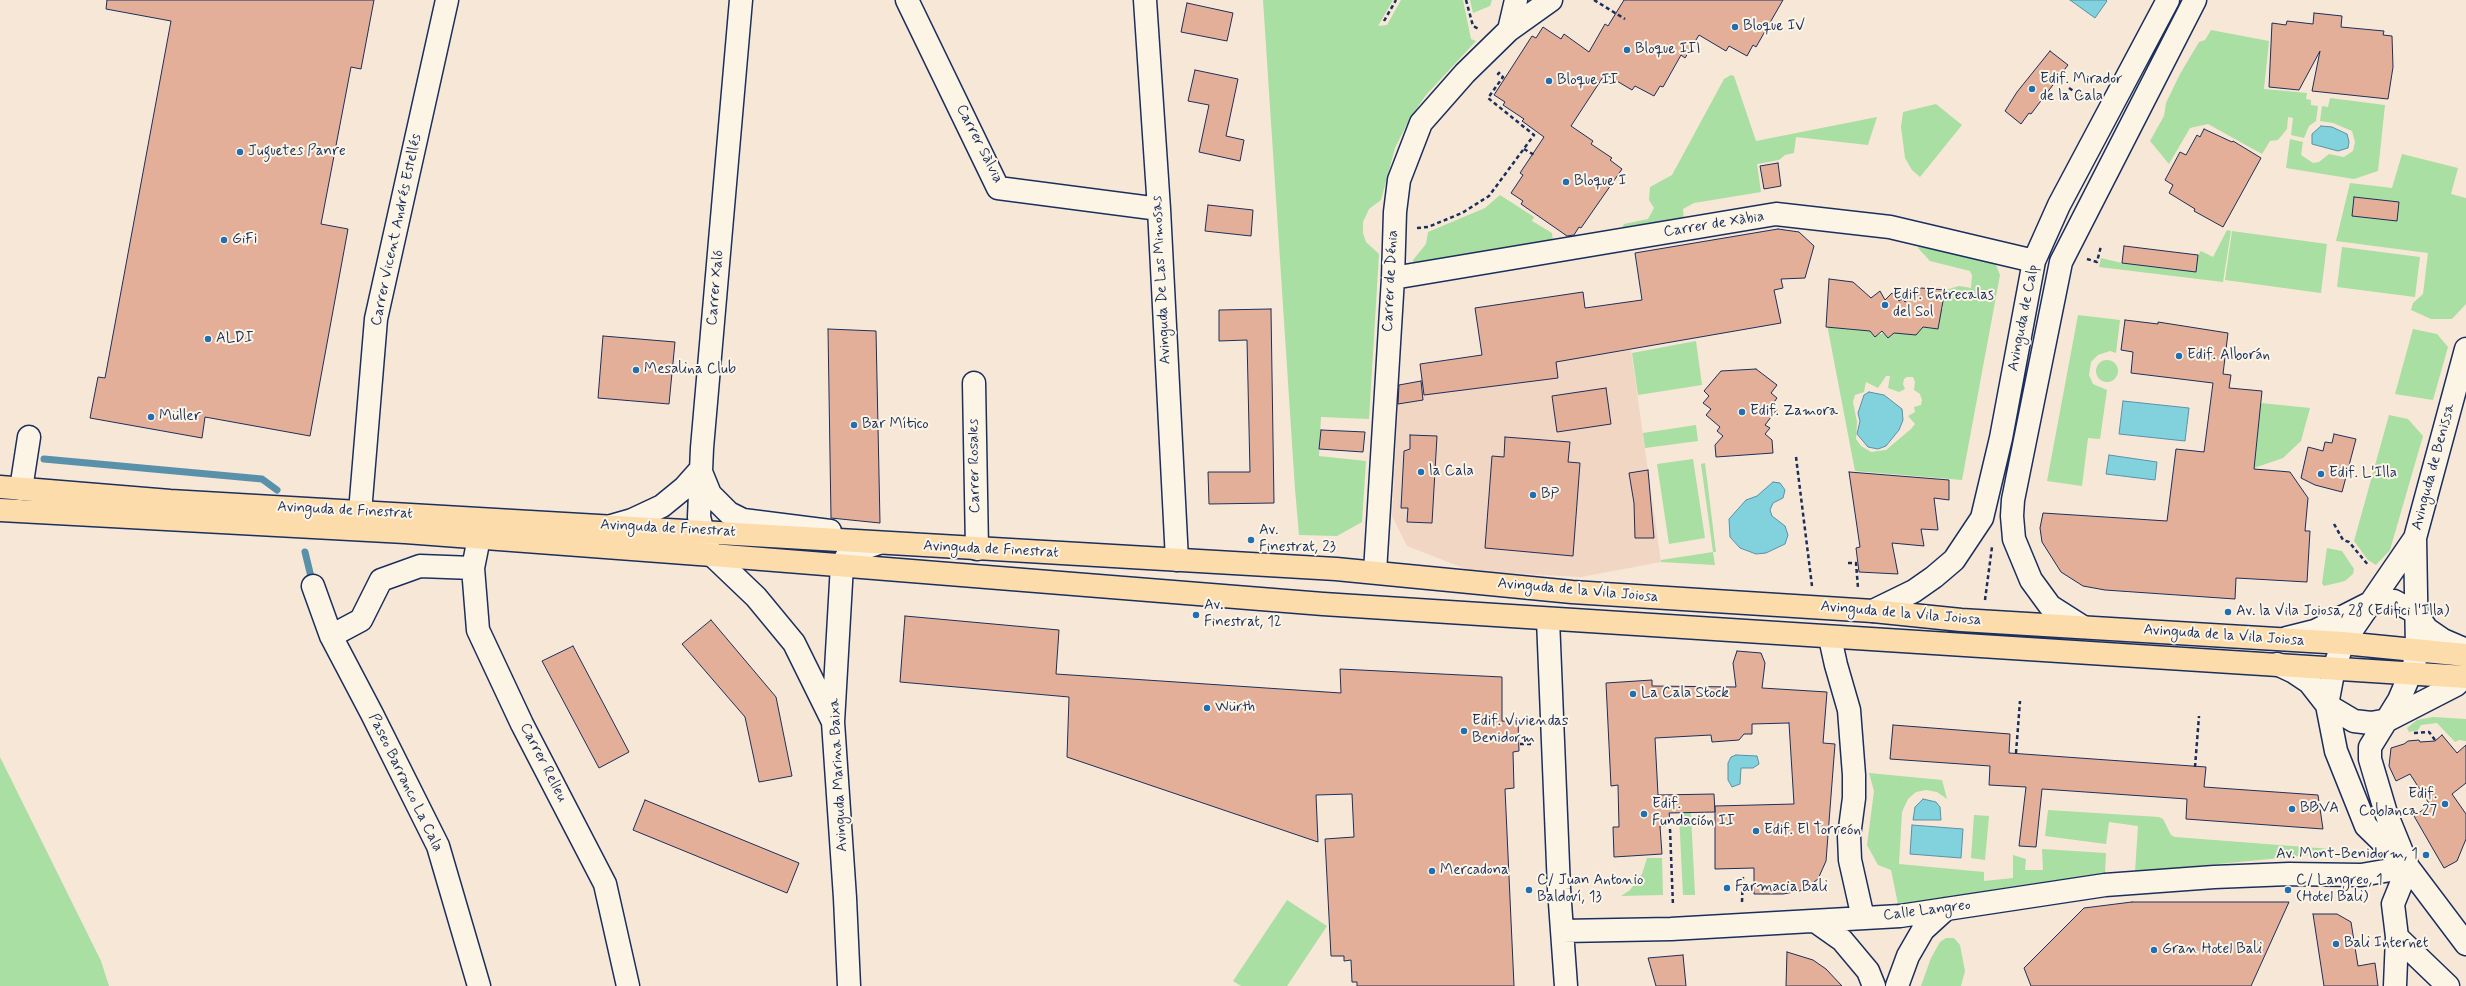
<!DOCTYPE html>
<html>
<head>
<meta charset="utf-8">
<style>
  body { margin:0 }
  canvas { display:block; background:#f7e7d6 }
</style>
</head>
<body>
<canvas width="2466" height="986"></canvas>
<script>
const ctx = document.querySelector('canvas').getContext('2d');
ctx.lineJoin = 'round';
function fillPath(path, color) {
  ctx.fillStyle = color;
  ctx.fill(path, 'evenodd');
}
function toPath(rows) {
  const path = new Path2D();
  for (const r of rows) {
    if (r.length === 3) {
      path.moveTo(r[0] + r[2], r[1]);
      path.arc(r[0], r[1], r[2], 0, 2 * Math.PI);
      continue;
    }
    path.moveTo(r[0], r[1]);
    for (let i = 2; i < r.length; i += 2) path.lineTo(r[i], r[i + 1]);
  }
  return path;
}
function stroke(path, color, width, dash) {
  ctx.strokeStyle = color;
  ctx.lineWidth = width;
  ctx.lineCap = dash ? 'butt' : 'round';
  ctx.setLineDash(dash || []);
  ctx.stroke(path);
}
function write(font, color, halo, rows, align = 'center') {
  ctx.font = font + ' Mynerve,sans-serif';
  ctx.lineWidth = 4;
  ctx.setLineDash([]);
  ctx.textBaseline = 'middle';
  ctx.strokeStyle = halo;
  ctx.fillStyle = color;
  for (const [text, x, y, turn = 0] of rows) {
    ctx.save();
    ctx.translate(x, y);
    ctx.rotate((+turn || 0) * Math.PI / 180);
    ctx.textAlign = isNaN(turn) ? turn : align;
    if (halo) ctx.strokeText(text, 0, 0);
    ctx.fillText(text, 0, 0);
    ctx.restore();
  }
}
const built = toPath([
  [1631,350,1661,562,1581,577,1471,571,1407,546,1392,516,1399,385]
]);
const green = toPath([
  [1263,0,1393,0,1378,26,1387,25,1401,0,1463,0,1471,39,1476,41,1426,95,1410,118,1395,148,1381,200,1369,209,1363,222,1363,233,1366,242,1379,254,1369,419,1321,417,1319,456,1366,461,1362,522,1337,536,1299,535,1295,489],
  [1470,0,1492,0,1490,6,1473,13],
  [2211,30,2269,41,2264,89,2307,93,2306,99,2311,100,2311,105,2318,106,2316,121,2309,126,2304,138,2291,135,2293,118,2288,117,2287,129,2278,140,2270,141,2262,154,2208,124,2190,128,2169,164,2150,141,2164,116,2166,103,2180,74,2199,42,2205,40],
  [1731,75,1734,76,1756,141,1877,117,1868,145,1796,137,1794,153,1785,155,1779,160,1757,164,1761,192,1694,203,1683,209,1684,220,1620,232,1624,224,1648,219,1654,208,1649,200,1650,187,1672,175,1724,79],
  [2330,98,2385,105,2378,171,2354,179,2286,168,2290,139,2303,142,2301,155,2313,163,2319,162,2329,154,2344,157,2353,151,2355,142,2352,131,2333,123,2320,121,2322,106,2328,107],
  [1936,104,1962,125,1920,177,1912,170,1905,158,1901,127,1903,112],
  [2402,154,2458,168,2451,194,2466,198,2466,304,2452,319,2431,319,2411,310,2413,303,2423,294,2428,253,2336,241,2350,183,2392,188],
  [1500,195,1534,217,1532,221,1552,233,1553,243,1413,265,1413,260,1426,244,1428,232,1485,208],
  [2227,230,2231,231,2223,282,2099,267,2101,258,2122,263,2196,272,2198,255,2201,251,2213,257],
  [2232,231,2327,244,2321,293,2225,280],
  [1920,244,1988,260,1996,265,2000,275,1962,480,1855,471,1826,319,1847,321,1846,329,1870,331,1875,336,1883,333,1888,338,1894,333,1916,335,1918,327,1938,329,1940,309,1943,309,1943,302,1941,302,1942,291,1959,286,1971,288,1972,275,1970,271,1930,261,1918,248],
  [1886,376,1890,376,1888,388,1899,392,1905,389,1903,384,1904,379,1907,377,1913,377,1915,382,1914,390,1920,394,1922,400,1921,405,1914,407,1915,412,1908,416,1915,424,1911,429,1886,450,1871,452,1861,446,1856,439,1857,422,1853,402,1855,395,1864,392,1866,382,1878,388],
  [2342,247,2420,257,2415,297,2337,287],
  [2078,315,2120,320,2116,353,2110,351,2098,355,2091,362,2089,375,2093,384,2107,390,2100,439,2088,438,2082,486,2047,481],
  [2413,329,2437,334,2448,347,2433,400,2395,394],
  [1696,341,1702,385,1638,395,1632,353],
  [2107,371,11],
  [2261,403,2310,408,2301,441,2283,458,2254,468],
  [2389,415,2408,419,2423,436,2390,550,2376,565,2368,560,2354,541],
  [1696,425,1698,441,1645,448,1643,433],
  [1693,459,1705,538,1669,544,1657,464],
  [1705,463,1716,552,1713,552,1715,565,1661,562,1661,560,1713,552,1701,464],
  [2327,548,2342,551,2354,569,2353,574,2345,581,2324,586,2322,583],
  [2433,717,2466,719,2466,741,2459,740,2455,742,2437,723,2421,725,2418,730,2409,732,2407,728,2417,720],
  [0,757,101,961,109,986,0,986],
  [1869,773,1942,780,1947,799,1937,792,1926,790,1916,792,1908,799,1902,812,1899,864,1984,872,1984,881,2013,878,2013,855,2026,859,2025,870,2043,870,2042,849,2106,853,2105,874,1898,904,1891,870,1878,865,1867,845,1874,791],
  [1678,794,1690,794,1695,895,1683,895],
  [2048,810,2159,817,2163,819,2171,835,2175,837,2331,849,2332,853,2135,872,2138,826,2109,822,2106,844,2045,836],
  [1974,815,1989,816,1985,860,1971,858],
  [1647,858,1662,858,1663,895,1621,896,1630,890,1642,874],
  [1287,900,1327,926,1287,986,1241,986,1233,981],
  [1946,938,1954,938,1960,945,1965,971,1961,986,1921,986,1931,958,1940,942]
]);
const water = toPath([
  [2070,0,2106,0,2107,1,2095,18,2070,0],
  [2321,126,2332,127,2347,134,2349,142,2348,148,2338,151,2312,144,2312,134,2321,126],
  [1869,392,1884,395,1902,409,1903,420,1899,430,1886,446,1878,449,1868,447,1857,434,1860,421,1858,413,1864,395,1869,392],
  [2123,401,2189,408,2185,441,2119,434,2123,401],
  [2109,455,2157,462,2155,480,2106,474,2109,455],
  [1773,482,1780,483,1785,490,1783,498,1773,503,1770,510,1772,516,1785,526,1788,535,1785,544,1766,553,1756,554,1740,548,1730,537,1729,519,1746,500,1757,496,1773,482],
  [1736,755,1757,756,1759,764,1753,768,1741,768,1740,784,1732,787,1728,780,1728,763,1731,757,1736,755],
  [1923,799,1936,802,1940,807,1941,820,1913,820,1915,807,1923,799],
  [1912,825,1963,829,1961,858,1910,854,1912,825]
]);
const stream = toPath([
  [44,459,262,479,277,490],
  [305,552,313,585]
]);
const building = toPath([
  [107,0,374,0,361,69,351,67,321,224,348,229,310,436,205,417,202,438,90,418,98,377,105,378,171,21,106,9,107,0],
  [1624,0,1783,0,1756,47,1753,45,1747,56,1729,46,1726,51,1699,35,1685,58,1681,55,1663,87,1660,86,1654,96,1635,86,1632,90,1605,74,1571,126,1593,141,1591,144,1612,158,1610,160,1622,169,1581,228,1579,227,1574,235,1567,236,1521,204,1523,201,1511,193,1523,175,1520,173,1544,137,1522,121,1524,119,1503,105,1505,102,1494,95,1532,36,1536,38,1543,27,1561,39,1564,34,1589,52,1605,24,1608,26,1624,0],
  [1187,3,1233,13,1227,41,1181,32,1187,3],
  [2314,13,2342,16,2341,27,2384,31,2383,35,2392,36,2393,67,2388,99,2312,91,2320,51,2299,90,2269,87,2272,23,2286,25,2287,21,2313,24,2314,13],
  [2050,51,2068,65,2031,114,2029,113,2021,124,2005,111,2017,92,2050,51],
  [1195,70,1238,79,1226,136,1244,140,1240,161,1199,152,1209,105,1188,101,1195,70],
  [2204,129,2232,142,2233,141,2261,158,2223,227,2194,211,2195,209,2169,193,2173,185,2165,180,2180,152,2186,155,2197,135,2200,137,2204,129],
  [1778,163,1781,186,1764,189,1760,166,1778,163],
  [2354,197,2399,202,2397,221,2352,216,2354,197],
  [1208,205,1253,210,1251,236,1205,231,1208,205],
  [1778,229,1799,232,1814,246,1805,278,1781,279,1783,288,1774,290,1781,323,1556,362,1558,378,1424,395,1420,364,1482,355,1475,308,1583,292,1585,308,1642,300,1635,253,1778,229],
  [2124,246,2198,255,2196,272,2122,263,2124,246],
  [1829,279,1853,282,1871,298,1880,291,1885,300,1892,293,1899,301,1902,299,1905,302,1921,288,1945,290,1938,329,1923,327,1916,335,1894,333,1888,338,1882,331,1875,337,1870,331,1826,327,1829,279],
  [1271,309,1274,503,1209,504,1208,472,1250,472,1247,340,1219,341,1219,310,1271,309],
  [2125,320,2158,324,2158,322,2228,333,2223,374,2231,375,2229,388,2262,391,2254,469,2290,472,2308,498,2305,531,2310,531,2307,582,2236,578,2235,599,2105,590,2083,586,2061,572,2042,542,2040,528,2043,513,2167,521,2176,449,2204,452,2213,383,2131,373,2133,352,2121,350,2125,320],
  [828,329,876,331,880,523,831,518,828,329],
  [603,336,675,342,669,404,598,398,603,336],
  [1756,369,1777,385,1771,393,1777,398,1772,405,1777,409,1765,425,1770,428,1765,434,1772,440,1773,453,1716,457,1715,445,1723,436,1717,431,1720,427,1706,415,1711,409,1703,403,1709,396,1704,391,1721,371,1756,369],
  [1421,381,1423,400,1398,404,1399,385,1421,381],
  [1606,388,1611,424,1557,432,1552,396,1606,388],
  [1321,430,1365,432,1363,452,1319,449,1321,430],
  [2334,434,2356,439,2342,492,2315,485,2301,478,2308,447,2323,451,2325,442,2332,443,2334,434],
  [1410,435,1437,436,1432,523,1407,522,1408,508,1401,508,1404,451,1410,449,1410,435],
  [1505,437,1570,442,1568,462,1580,463,1573,556,1485,548,1492,456,1504,457,1505,437],
  [1648,470,1654,538,1635,538,1634,503,1629,473,1648,470],
  [1849,472,1949,480,1949,500,1934,498,1938,530,1921,529,1924,546,1892,543,1898,574,1859,572,1856,548,1860,547,1849,472],
  [905,616,1059,630,1056,674,1341,693,1340,669,1502,677,1502,721,1518,722,1519,751,1513,752,1514,788,1505,789,1514,986,1357,986,1357,982,1352,982,1351,960,1344,961,1344,956,1331,956,1325,839,1354,837,1352,794,1316,795,1318,842,1067,757,1069,697,900,682,905,616],
  [711,620,776,697,792,776,759,782,745,717,682,644,711,620],
  [573,646,629,752,599,768,542,661,573,646],
  [1737,651,1761,653,1765,663,1762,688,1827,692,1823,743,1835,744,1826,861,1818,879,1804,890,1783,894,1754,894,1754,868,1715,869,1715,812,1669,813,1670,819,1665,819,1665,826,1660,826,1662,854,1614,857,1613,827,1619,827,1618,785,1611,786,1606,683,1652,680,1652,686,1736,687,1733,663,1737,651],
  [1789,723,1794,804,1715,806,1715,812,1714,794,1658,795,1655,738,1711,735,1712,742,1739,740,1744,734,1752,734,1752,724,1789,723],
  [1893,725,2010,734,2009,753,2206,767,2204,787,2318,795,2323,829,2186,819,2187,799,2042,789,2036,847,2019,846,2026,787,1989,785,1990,766,1890,759,1893,725],
  [2442,735,2457,753,2466,745,2466,783,2452,794,2466,814,2466,839,2457,861,2444,868,2414,816,2430,805,2410,774,2396,781,2389,766,2391,748,2404,744,2408,741,2419,740,2420,742,2435,741,2442,735],
  [645,800,799,863,787,893,633,830,645,800],
  [2132,902,2289,902,2251,986,2031,986,2024,968,2084,908,2132,902],
  [2313,914,2337,914,2351,922,2358,966,2375,963,2378,986,2324,986,2313,914],
  [1787,952,1813,960,1826,969,1842,986,1786,986,1787,952],
  [1683,955,1686,986,1656,986,1648,958,1683,955]
]);
const path = toPath([
  [1466,0,1473,26,1479,29],
  [1594,0,1625,19],
  [1384,21,1396,0],
  [2069,88,2089,101],
  [1524,149,1536,156],
  [1417,228,1428,227,1462,213,1489,196,1534,135,1488,98,1503,77,1498,74,1500,72],
  [2087,259,2097,262,2101,246],
  [1796,457,1812,586],
  [2334,524,2343,540,2349,542,2369,566],
  [1848,563,1856,563,1858,588],
  [1985,600,1992,547],
  [2414,733,2429,732,2435,740],
  [1520,744,1531,744],
  [2016,753,2020,701],
  [2195,767,2199,716],
  [1670,829,1673,906],
  [1742,902,1743,875]
]);
const minor = toPath([
  [741,0,702,448,699,517,706,544,712,555,756,597,794,643,833,722],
  [907,0,998,188,1159,209],
  [1145,0,1159,209,1177,560],
  [1509,30,1516,0],
  [1393,278,1776,214,1890,227,2034,261],
  [974,383,977,549],
  [701,472,710,494,729,513,743,520,830,531],
  [21,489,29,437],
  [360,512,376,319,447,0],
  [611,526,632,520,662,506,684,488,700,470],
  [479,538,473,568,478,630,522,724,605,884,628,986],
  [2415,538,2343,643,2334,668,2327,705,2336,751,2366,826,2408,867,2466,944],
  [1375,572,1393,278,1395,212,1399,180,1421,123,1465,73,1509,30,1551,0],
  [313,586,331,636,372,714,438,846,479,986],
  [1873,611,1914,591,1934,577,1954,560,1982,518,2001,438,2034,261,2059,205,2168,0],
  [1548,619,1559,889,1566,986],
  [2083,627,2050,606,2031,580,2014,539,2012,516,2013,500,2061,262,2195,0],
  [331,636,361,620,381,580,420,566,473,568],
  [1830,638,1836,665,1849,710,1854,775,1854,798,1849,836,1850,860,1863,918],
  [2287,638,2315,631,2372,602,2394,601,2415,612,2427,629,2443,640,2466,650],
  [2277,664,2294,672,2309,682,2327,705,2354,721,2371,723,2388,720,2456,685,2464,677],
  [2408,867,2386,813,2370,759,2370,747,2399,700,2414,665,2417,649,2415,538,2466,349],
  [1815,921,1842,940,1868,971,1874,986],
  [1563,931,1671,929,1900,916,2105,885,2214,877,2289,874,2361,875,2408,867],
  [2397,937,2448,986],
  [849,986,845,898,833,722,842,565,848,554,879,543],
  [1897,986,1908,956,1923,930,1946,909],
  [2395,986,2397,937,2393,904,2408,867]
]);
const major = toPath([
  [0,487,170,501,1336,569,1572,592,1873,611,1961,620,2343,643,2466,655],
  [0,510,405,532,712,555,1323,604,2466,677]
]);
const markers = [
  [1735,27,4,"#1f6fb2"],
  [1627,50,4,"#1f6fb2"],
  [1549,81,4,"#1f6fb2"],
  [2032,89,4,"#1f6fb2"],
  [240,152,4,"#1f6fb2"],
  [1566,182,4,"#1f6fb2"],
  [224,240,4,"#1f6fb2"],
  [1885,305,4,"#1f6fb2"],
  [208,339,4,"#1f6fb2"],
  [2179,356,4,"#1f6fb2"],
  [636,370,4,"#1f6fb2"],
  [1742,412,4,"#1f6fb2"],
  [151,417,4,"#1f6fb2"],
  [854,425,4,"#1f6fb2"],
  [1421,472,4,"#1f6fb2"],
  [2321,474,4,"#1f6fb2"],
  [1533,495,4,"#1f6fb2"],
  [1251,540,4,"#1f6fb2"],
  [2228,612,4,"#1f6fb2"],
  [1196,615,4,"#1f6fb2"],
  [1633,694,4,"#1f6fb2"],
  [1207,708,4,"#1f6fb2"],
  [1464,731,4,"#1f6fb2"],
  [2445,804,4,"#1f6fb2"],
  [2292,809,4,"#1f6fb2"],
  [1644,814,4,"#1f6fb2"],
  [1756,831,4,"#1f6fb2"],
  [2426,855,4,"#1f6fb2"],
  [1432,871,4,"#1f6fb2"],
  [1727,888,4,"#1f6fb2"],
  [1529,890,4,"#1f6fb2"],
  [2288,890,4,"#1f6fb2"],
  [2336,944,4,"#1f6fb2"],
  [2154,950,4,"#1f6fb2"]
];
const poiNames = [
  ["Bloque IV",1743,27],
  ["Bloque III",1635,50],
  ["Edif. Mirador",2040,80],
  ["de la Cala",2040,97],
  ["Bloque II",1557,81],
  ["Juguetes Panre",248,152],
  ["Bloque I",1574,182],
  ["GiFi",232,240],
  ["Edif. Entrecalas",1893,296],
  ["del Sol",1893,313],
  ["ALDI",216,339],
  ["Edif. Alborán",2187,356],
  ["Mesalina Club",644,370],
  ["Edif. Zamora",1750,412],
  ["Müller",159,417],
  ["Bar Mítico",862,425],
  ["la Cala",1429,472],
  ["Edif. L'Illa",2329,474],
  ["BP",1541,495],
  ["Av.",1259,531],
  ["Finestrat, 23",1259,548],
  ["Av.",1204,606],
  ["Finestrat, 12",1204,623],
  ["Av. la Vila Joiosa, 28 (Edifici l'Illa)",2236,612],
  ["La Cala Stock",1641,694],
  ["Würth",1215,708],
  ["Edif. Viviendas",1472,722],
  ["Benidorm",1472,739],
  ["Edif.",2437,795,"right"],
  ["Coblanca 27",2437,812,"right"],
  ["Edif.",1652,805],
  ["Fundación II",1652,822],
  ["BBVA",2300,809],
  ["Edif. El Torreón",1764,831],
  ["Av. Mont-Benidorm, 1",2418,855,"right"],
  ["Mercadona",1440,871],
  ["C/ Juan Antonio",1537,881],
  ["Baldoví, 13",1537,898],
  ["C/ Langreo, 1",2296,881],
  ["(Hotel Bali)",2296,898],
  ["Farmacia Bali",1735,888],
  ["Bali Internet",2344,944],
  ["Gran Hotel Bali",2162,950]
];
const streetNames = [
  ["Carrer Sàlvia",979,144,63],
  ["Carrer de Xàbia",1714,225,-9],
  ["Carrer Vicent Andrés Estellés",397,230,-78],
  ["Avinguda De Las Mimosas",1162,280,-93],
  ["Carrer de Dénia",1391,281,-87],
  ["Carrer Xaló",716,288,-85],
  ["Avinguda de Calp",2024,318,-79],
  ["Carrer Rosales",975,466,-91],
  ["Avinguda de Benissa",2434,467,-75],
  ["Avinguda de Finestrat",345,511,3],
  ["Avinguda de Finestrat",668,529,3],
  ["Avinguda de Finestrat",991,550,3],
  ["Avinguda de la Vila Joiosa",1578,591,5],
  ["Avinguda de la Vila Joiosa",1901,614,5],
  ["Avinguda de la Vila Joiosa",2224,636,4],
  ["Carrer Relleu",543,763,63],
  ["Avinguda Marina Baixa",839,775,-93],
  ["Paseo Barranco La Cala",405,783,64],
  ["Calle Langreo",1927,911,-7]
];
fillPath(built, '#f1d6c3');
fillPath(green, '#a9dfa2');
fillPath(water, '#82d2dd');
stroke(water, '#5991aa', 1);
stroke(stream, '#5991aa', 7);
fillPath(building, '#e4af98');
stroke(building, '#1b2f5e', 1);
stroke(minor, '#1b2f5e', 25);
stroke(major, '#1b2f5e', 25);
stroke(path, '#1b2f5e', 2.5, [4, 3]);
stroke(minor, '#fcf5e5', 22);
stroke(major, '#fddcac', 22);
for (const [x, y, r, color] of markers) {
  const dot = new Path2D();
  dot.arc(x, y, r, 0, 2 * Math.PI);
  ctx.fillStyle = color;
  ctx.fill(dot);
  stroke(dot, '#fcf5e5', 1.5);
}
write('15px', '#1b2f5e', '#fcf5e5', poiNames, 'left');
write('15px', '#1b2f5e', '#fcf5e5', streetNames);
</script>
</body>
</html>
